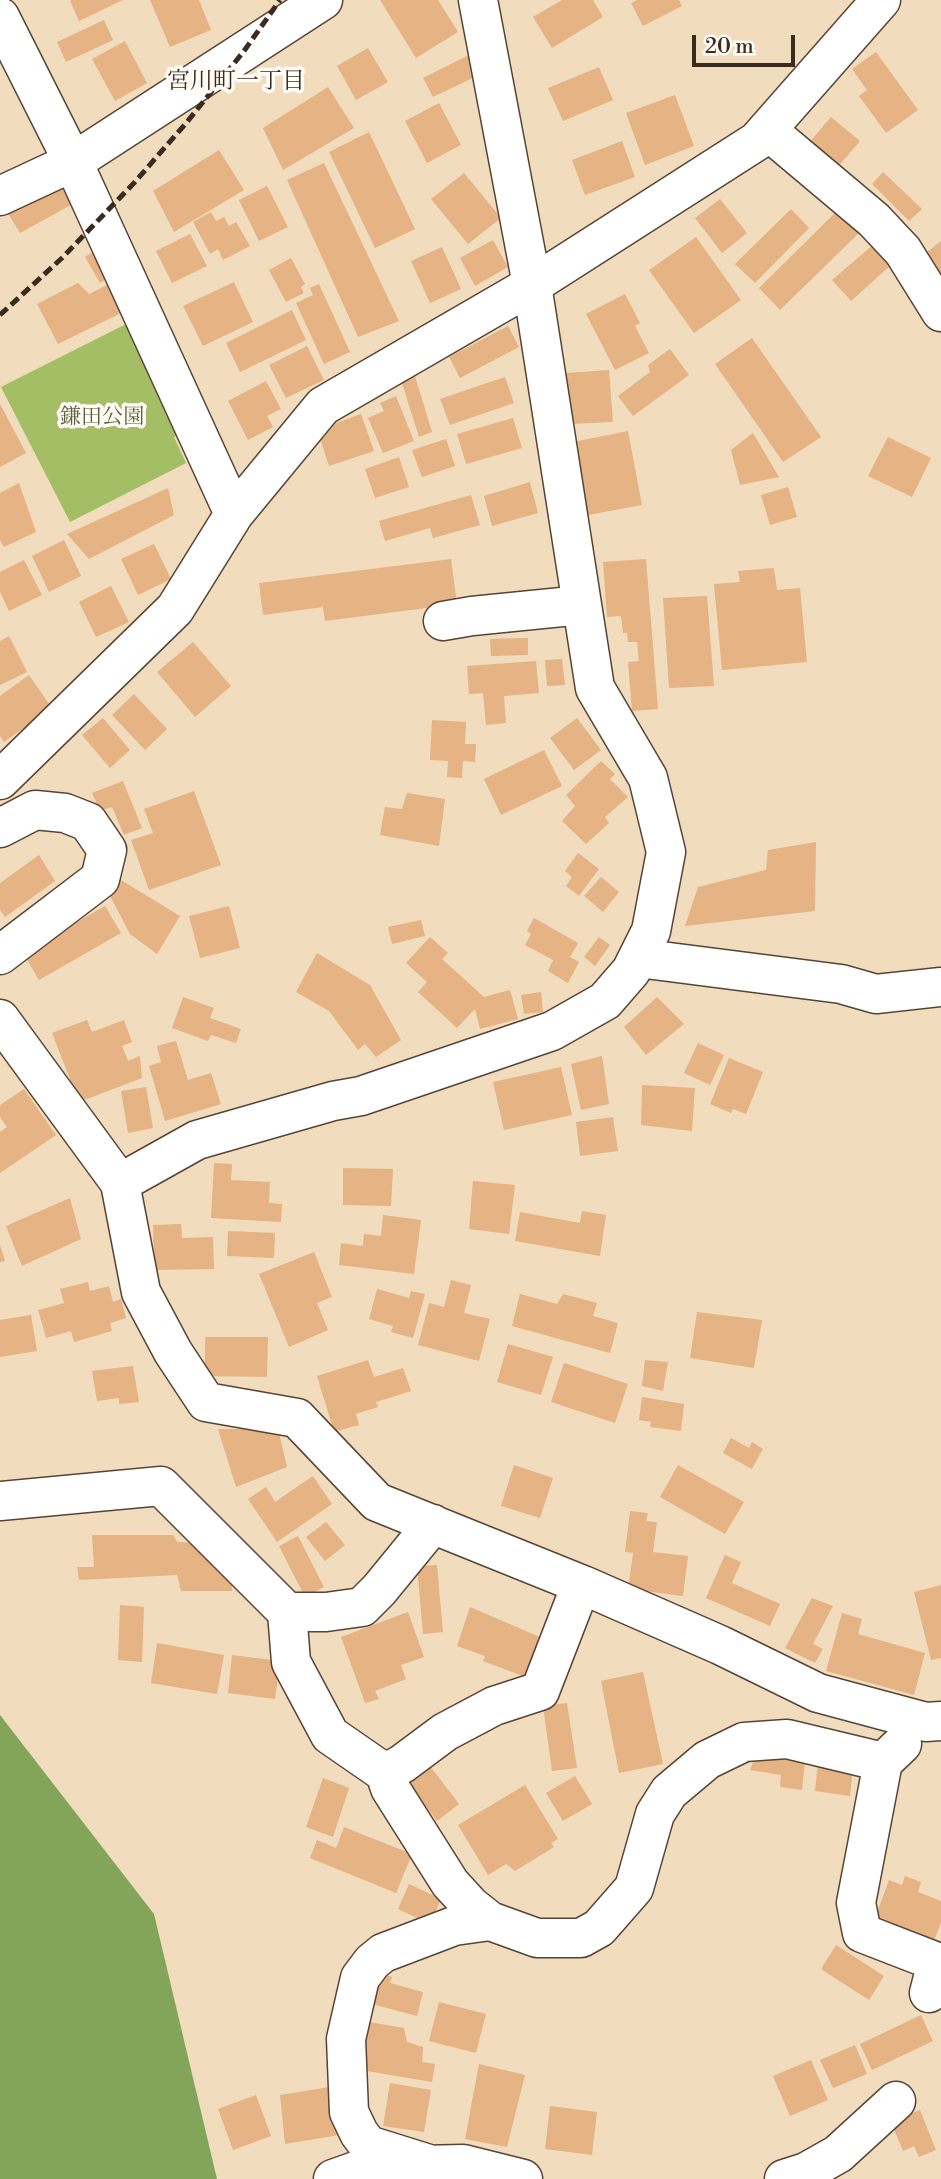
<!DOCTYPE html>
<html>
<head>
<meta charset="utf-8">
<style>
  body { margin:0 }
  #map { position:relative; width:941px; height:2179px; overflow:hidden; background:#f1dcbd; font-family:"Libre Bodoni",serif }
  canvas { display:block }
  .scale { position:absolute; left:692px; top:35px; width:103px; height:32px; box-sizing:border-box; border:4px solid #3b2a1e; border-top:0; padding-left:9px; font-size:21px; line-height:24px; white-space:nowrap; color:#3b2a1e; -webkit-text-stroke:5px #fdfcf7; paint-order:stroke }
</style>
</head>
<body>
<div id="map">
<canvas width="941" height="2179"></canvas>
<div class="scale">20 m</div>
</div>
<script>
const ctx = document.querySelector('canvas').getContext('2d');
ctx.lineJoin = 'round';
function fillPath(path, color) {
  ctx.fillStyle = color;
  ctx.fill(path, 'evenodd');
}
function toPath(rows) {
  const path = new Path2D();
  for (const r of rows) {
    path.moveTo(r[0], r[1]);
    for (let i = 2; i < r.length; i += 2) path.lineTo(r[i], r[i + 1]);
  }
  return path;
}
function stroke(path, color, width, dash) {
  ctx.strokeStyle = color;
  ctx.lineWidth = width;
  ctx.lineCap = dash ? 'butt' : 'round';
  ctx.setLineDash(dash || []);
  ctx.stroke(path);
}
function write(font, color, halo, rows, align = 'center') {
  ctx.font = font + ' "Libre Bodoni","Noto Serif JP",serif';
  ctx.lineWidth = 7;
  ctx.setLineDash([]);
  ctx.textBaseline = 'middle';
  ctx.strokeStyle = halo;
  ctx.fillStyle = color;
  for (const [text, x, y, turn = 0] of rows) {
    ctx.save();
    ctx.translate(x, y);
    ctx.rotate((+turn || 0) * Math.PI / 180);
    ctx.textAlign = isNaN(turn) ? turn : align;
    if (halo) ctx.strokeText(text, 0, 0);
    ctx.fillText(text, 0, 0);
    ctx.restore();
  }
}
const green = toPath([
  [146,314,202,423,174,437,186,463,70,522,1,387]
]);
const forest = toPath([
  [0,1715,154,1914,217,2179,0,2179]
]);
const building = toPath([
  [72,0,123,0,79,21,70,1],
  [150,0,199,0,211,30,170,47],
  [380,0,438,0,458,32,416,58],
  [562,0,593,0,603,17,552,48,533,17],
  [637,0,679,0,682,6,643,26,631,3],
  [104,20,113,40,66,62,57,42],
  [125,41,147,83,115,101,92,59],
  [368,48,388,82,356,100,337,66],
  [876,52,918,110,886,133,859,96,867,90,852,69],
  [469,55,479,75,433,97,423,78],
  [599,67,613,100,563,121,548,88],
  [328,87,354,128,283,170,263,128],
  [675,95,694,146,645,165,626,113],
  [439,103,461,145,427,163,405,121],
  [831,117,860,141,836,169,807,145],
  [369,132,415,229,375,248,329,152],
  [622,141,635,177,585,195,572,160],
  [219,150,244,190,174,232,153,191],
  [324,163,399,321,358,337,287,180],
  [883,172,922,209,909,221,872,184],
  [464,173,501,218,468,244,431,199],
  [66,176,80,200,20,233,6,210],
  [267,186,288,227,259,241,239,200],
  [720,199,747,233,722,253,695,218],
  [791,209,809,228,755,283,735,264],
  [837,211,859,233,780,310,759,288],
  [211,212,216,221,224,217,229,226,236,222,250,246,223,260,218,249,210,254,193,222],
  [190,234,207,266,172,283,156,251],
  [696,237,741,300,694,333,649,270],
  [493,240,508,267,475,286,460,258],
  [941,241,941,275,937,278,921,257],
  [106,244,121,270,100,283,85,257],
  [874,244,892,264,851,301,832,280],
  [442,247,461,289,430,303,411,261],
  [291,258,305,284,301,287,304,293,286,302,269,270],
  [234,282,253,322,203,346,183,306],
  [78,283,89,294,107,285,121,313,58,344,37,304],
  [319,284,350,352,324,364,296,303,313,295,310,288],
  [625,294,640,323,635,326,649,353,615,370,586,314],
  [292,310,306,340,240,372,226,343],
  [508,326,519,347,460,378,449,357],
  [752,338,821,437,783,462,715,364],
  [307,346,324,380,286,398,269,365],
  [670,349,689,375,633,416,618,396,650,372,648,365],
  [609,370,613,422,570,424,566,373],
  [415,376,432,432,419,437,401,380],
  [505,377,514,403,450,425,440,399],
  [266,381,281,409,267,416,273,427,248,440,228,401],
  [396,396,414,441,383,453,368,418,384,411,380,403],
  [0,404,26,453,0,467],
  [361,414,374,451,329,466,321,441,336,423],
  [513,418,522,448,466,464,457,434],
  [628,431,642,505,588,515,573,442],
  [753,433,779,477,740,485,731,450],
  [888,437,931,458,912,497,868,476],
  [446,439,455,466,422,477,412,450],
  [399,457,409,487,375,498,365,469],
  [530,482,538,513,492,526,484,496],
  [19,483,36,532,4,547,0,540,0,493],
  [788,487,797,517,770,525,761,495],
  [168,488,174,515,89,559,67,534],
  [471,495,480,525,433,538,430,528,385,541,379,521],
  [64,540,81,576,49,592,32,556],
  [154,544,171,579,138,595,121,559],
  [451,559,457,604,325,621,323,607,263,615,259,583],
  [646,559,658,709,632,711,628,662,639,661,637,642,628,642,627,633,623,633,621,616,607,617,603,562],
  [24,560,42,595,9,611,0,592,0,572],
  [774,568,777,590,800,588,807,662,722,670,714,584,740,582,738,571],
  [111,586,129,622,96,637,79,602],
  [707,596,714,686,669,688,663,598],
  [9,636,27,672,0,685,0,641],
  [528,638,528,655,491,656,490,639],
  [193,642,231,686,195,717,157,672],
  [562,659,565,685,547,686,545,660],
  [536,661,539,693,504,696,506,723,486,725,483,693,469,694,467,666],
  [29,675,52,708,4,742,0,736,0,696],
  [134,694,167,729,145,750,112,715],
  [103,718,130,750,110,768,82,735],
  [577,718,601,750,574,770,550,738],
  [432,720,466,722,465,744,476,744,475,762,463,761,462,778,447,777,448,761,430,760],
  [544,750,562,786,501,815,484,779],
  [601,761,615,774,610,779,628,797,605,817,609,823,586,844,562,821,575,806,566,795],
  [123,781,142,828,124,835,112,807,100,811,92,793],
  [194,791,221,865,149,890,131,840,153,833,144,809],
  [407,793,445,799,439,846,380,835,385,807,402,809],
  [816,842,815,911,685,926,698,887,766,870,768,850],
  [578,853,599,869,579,896,566,886,572,877,565,871],
  [39,855,55,881,5,917,0,910,0,883],
  [601,877,619,892,603,912,584,896],
  [121,880,180,916,157,954,130,934,110,896],
  [105,906,121,933,39,980,23,953],
  [229,906,240,948,200,958,189,916],
  [534,918,578,943,570,957,579,962,568,983,548,971,553,960,525,945,531,934,527,931],
  [421,920,425,936,392,944,388,927],
  [430,937,448,953,442,959,484,997,510,990,518,1019,480,1029,475,1009,457,1028,418,992,427,982,406,963],
  [599,937,610,945,595,966,584,957],
  [317,953,370,985,401,1040,376,1057,365,1044,358,1050,329,1011,296,992],
  [541,992,543,1012,524,1014,521,995],
  [183,997,214,1008,210,1018,241,1029,236,1043,211,1035,208,1041,172,1028],
  [657,997,684,1024,646,1055,624,1027],
  [87,1020,92,1032,124,1020,132,1042,122,1046,128,1061,140,1056,142,1078,79,1102,52,1033],
  [176,1041,188,1080,211,1073,221,1104,165,1121,149,1066,161,1062,157,1046],
  [698,1043,724,1055,710,1085,684,1073],
  [602,1056,609,1104,581,1110,571,1064],
  [729,1058,763,1072,746,1114,733,1109,731,1113,710,1104],
  [561,1067,572,1115,504,1130,493,1082],
  [642,1085,695,1088,692,1131,641,1125],
  [146,1087,153,1128,128,1133,121,1091],
  [24,1089,56,1135,0,1173,0,1132,7,1127,0,1117,0,1105],
  [613,1117,618,1151,580,1156,576,1122],
  [214,1163,232,1164,231,1180,270,1182,269,1203,282,1204,281,1222,211,1218],
  [343,1168,393,1169,391,1206,343,1205],
  [473,1181,515,1185,509,1234,469,1229],
  [70,1198,81,1239,22,1266,6,1226],
  [582,1211,606,1215,600,1256,515,1241,520,1212,580,1223],
  [383,1215,421,1220,414,1274,339,1265,341,1243,363,1246,364,1234,381,1236],
  [181,1224,182,1238,213,1237,214,1269,154,1270,153,1225],
  [228,1231,275,1233,274,1258,227,1256],
  [0,1245,5,1261,0,1262],
  [314,1252,332,1297,317,1303,328,1330,289,1347,259,1274],
  [451,1280,471,1285,464,1313,490,1319,479,1361,418,1345,429,1303,444,1307],
  [88,1282,90,1291,109,1286,113,1302,121,1299,126,1318,110,1323,112,1331,74,1342,71,1331,46,1338,38,1310,64,1303,60,1289],
  [377,1289,409,1298,411,1291,425,1294,413,1338,391,1332,393,1326,369,1319],
  [520,1294,557,1304,563,1294,597,1303,593,1316,618,1323,610,1353,512,1326],
  [697,1312,762,1320,754,1368,690,1358],
  [31,1315,37,1351,0,1357,0,1320],
  [205,1337,268,1337,267,1377,205,1376],
  [508,1344,553,1357,541,1395,497,1382],
  [368,1360,374,1377,403,1368,411,1391,376,1402,378,1407,356,1414,359,1425,334,1432,317,1376],
  [645,1360,668,1362,663,1391,642,1386],
  [564,1363,628,1384,615,1423,551,1402],
  [133,1366,139,1402,119,1404,119,1398,97,1401,92,1371],
  [642,1397,684,1404,681,1431,650,1427,651,1422,639,1420],
  [218,1429,278,1429,287,1467,236,1487],
  [731,1438,749,1448,752,1442,763,1449,752,1469,723,1453],
  [514,1465,553,1478,540,1518,501,1506],
  [678,1465,744,1502,725,1534,660,1497],
  [313,1476,332,1504,277,1542,248,1499,266,1487,275,1502],
  [630,1511,648,1513,646,1521,657,1522,653,1552,688,1556,683,1596,628,1589,633,1553,625,1552],
  [326,1522,345,1545,325,1561,306,1537],
  [92,1535,173,1535,177,1542,203,1543,231,1567,232,1591,181,1591,177,1575,79,1580,77,1567,94,1567],
  [298,1536,324,1587,305,1597,279,1546],
  [725,1555,741,1562,732,1583,780,1604,770,1626,706,1598],
  [437,1565,443,1632,423,1634,417,1566],
  [941,1585,941,1658,931,1660,914,1592],
  [812,1598,833,1606,813,1644,823,1649,815,1663,785,1648],
  [120,1605,144,1607,142,1662,118,1660],
  [470,1607,549,1641,528,1678,483,1661,485,1656,457,1646],
  [408,1612,424,1657,401,1665,406,1679,375,1691,379,1699,365,1703,341,1637],
  [842,1613,862,1619,858,1634,925,1653,914,1695,826,1671],
  [157,1643,224,1655,217,1694,151,1683],
  [232,1655,280,1661,275,1699,228,1693],
  [643,1672,663,1764,619,1773,601,1681],
  [567,1703,577,1768,552,1771,543,1706],
  [756,1755,805,1762,802,1790,780,1787,781,1775,750,1770],
  [427,1762,459,1804,437,1821,405,1779],
  [818,1762,853,1766,850,1796,815,1791],
  [575,1776,592,1804,563,1821,546,1793],
  [323,1778,349,1788,333,1837,306,1827],
  [525,1785,558,1839,551,1843,554,1847,515,1871,506,1864,488,1875,458,1825],
  [344,1827,412,1854,396,1893,310,1858,317,1840,336,1848],
  [905,1876,921,1882,918,1892,941,1901,941,1923,933,1943,874,1921,889,1880,902,1885],
  [409,1884,441,1899,430,1924,398,1909],
  [836,1945,884,1976,869,2000,821,1969],
  [376,1972,392,1977,390,1983,423,1992,417,2016,368,2003],
  [439,2002,486,2014,476,2053,429,2041],
  [921,2015,933,2041,872,2070,860,2044],
  [369,2022,404,2028,407,2042,423,2047,422,2062,435,2064,432,2082,361,2070],
  [855,2045,867,2074,833,2088,820,2060],
  [811,2060,828,2100,790,2116,773,2076],
  [479,2064,525,2075,507,2147,465,2139],
  [390,2083,431,2090,424,2132,383,2126],
  [329,2087,339,2135,285,2144,280,2095],
  [256,2095,271,2136,233,2150,218,2109],
  [550,2106,597,2112,592,2155,545,2149],
  [920,2110,936,2150,919,2157,914,2146,903,2151,891,2122]
]);
const minor = toPath([
  [478,0,532,285,595,688,648,778,666,852,651,931,631,971,605,1001,552,1031,361,1096,333,1101,197,1140,120,1183,141,1292,173,1352,206,1402,297,1418,377,1502,583,1585,720,1645,818,1693,926,1722,941,1721],
  [0,17,73,162,234,514],
  [767,130,874,220,903,251,941,312],
  [0,196,73,162,323,0],
  [443,621,472,616,582,605],
  [0,780,175,609,234,514,323,406,532,285,757,141,881,0],
  [0,828,35,810,65,813,88,822,107,850,100,879,0,955],
  [638,958,841,984,876,994,941,987],
  [0,1019,120,1183],
  [0,1501,161,1486,287,1612,291,1662,330,1735,385,1773],
  [581,1585,540,1691,494,1706,445,1732,402,1764,385,1773,390,1788,450,1883,471,1906,490,1921,537,1938,581,1938,599,1928,634,1888,655,1814,669,1792,707,1760,744,1742,787,1739,883,1762],
  [287,1612,326,1612,362,1607,379,1590,433,1524],
  [902,1744,883,1762,856,1903,862,1933,937,1962,929,1993],
  [432,2165,368,2145,359,2133,349,2112,346,2039,360,1978,372,1962,383,1953,454,1926,490,1921],
  [333,2179,378,2163,421,2165,463,2164,523,2179],
  [784,2179,806,2172,838,2154,896,2101]
]);
const rail = toPath([
  [0,315,62,258,134,183,187,122,244,51,280,0]
]);
const parkNames = [
  ["鎌田公園",102,418]
];
const neighbourhoodNames = [
  ["宮川町一丁目",236,82]
];
fillPath(green, '#a3be64');
fillPath(forest, '#82a55a');
fillPath(building, '#e5b384');
stroke(minor, '#564536', 41);
stroke(minor, '#fff', 38);
stroke(rail, '#3b2a1e', 5, [10, 5]);
write('21px', '#5f5e36', '#fdfcf7', parkNames);
write('23px', '#3b2a1e', '#fdfcf7', neighbourhoodNames);
</script>
</body>
</html>
